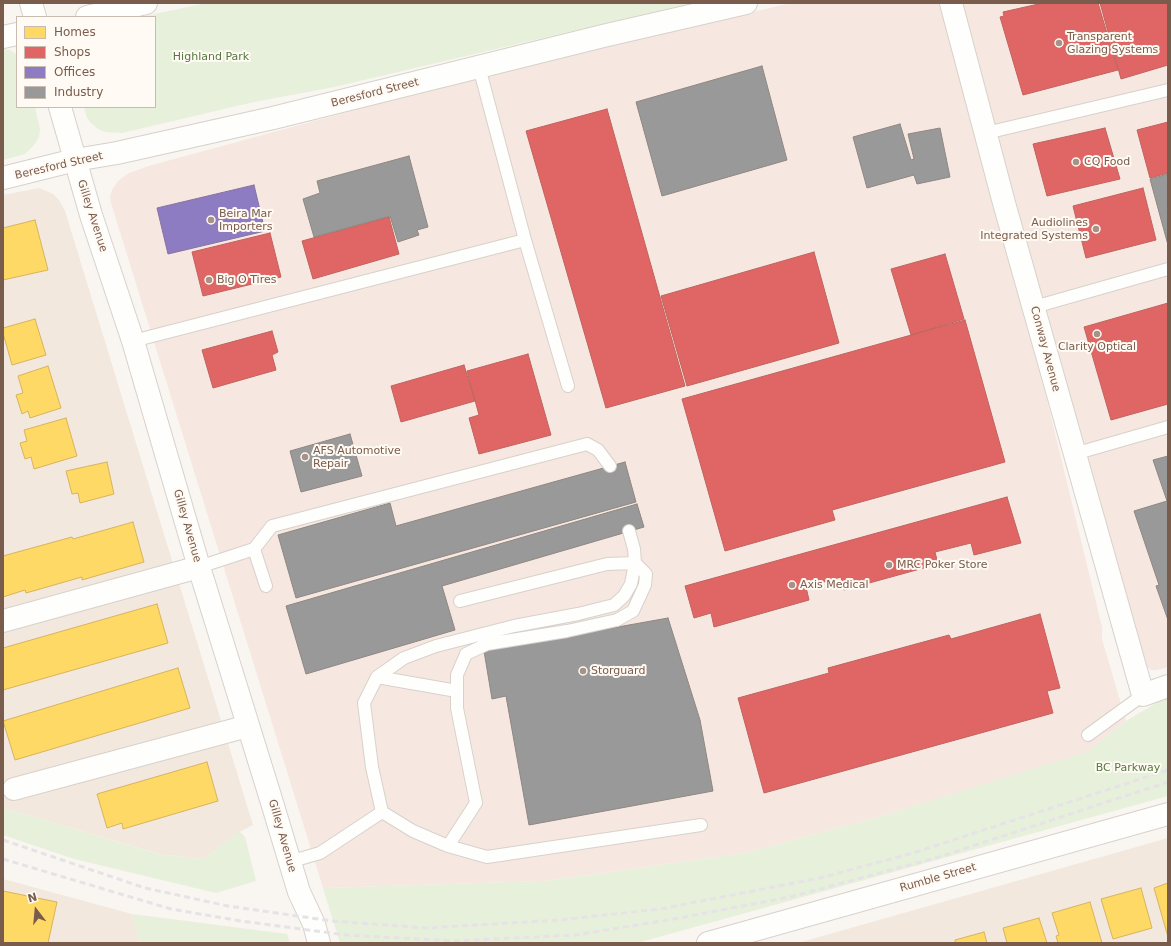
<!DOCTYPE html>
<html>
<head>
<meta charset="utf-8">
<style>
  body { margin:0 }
  #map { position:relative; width:1171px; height:946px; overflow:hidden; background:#f9f5f0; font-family:"DejaVu Sans",sans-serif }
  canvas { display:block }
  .frame { position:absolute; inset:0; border:4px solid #7a5c4d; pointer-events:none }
  .legend { position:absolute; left:16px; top:16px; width:140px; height:92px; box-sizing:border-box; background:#fffaf3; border:1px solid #cabbb1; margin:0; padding:5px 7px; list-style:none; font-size:12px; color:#7a5c4d }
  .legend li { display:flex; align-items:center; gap:8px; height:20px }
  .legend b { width:20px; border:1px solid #cabbb1 }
  .north { position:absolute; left:16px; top:890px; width:40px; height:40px; -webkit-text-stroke:3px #fffaf3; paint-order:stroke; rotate:344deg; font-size:11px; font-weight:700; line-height:16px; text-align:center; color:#7a5c4d }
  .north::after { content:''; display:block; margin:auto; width:14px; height:18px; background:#7a5c4d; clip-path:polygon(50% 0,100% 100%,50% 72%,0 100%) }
</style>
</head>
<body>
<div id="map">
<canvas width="1171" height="946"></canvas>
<div class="frame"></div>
<ul class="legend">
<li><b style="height:11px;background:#ffd966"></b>Homes</li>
<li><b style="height:11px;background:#e06666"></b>Shops</li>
<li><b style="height:11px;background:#8e7cc3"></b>Offices</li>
<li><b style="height:11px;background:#999"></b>Industry</li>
</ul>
<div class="north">N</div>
</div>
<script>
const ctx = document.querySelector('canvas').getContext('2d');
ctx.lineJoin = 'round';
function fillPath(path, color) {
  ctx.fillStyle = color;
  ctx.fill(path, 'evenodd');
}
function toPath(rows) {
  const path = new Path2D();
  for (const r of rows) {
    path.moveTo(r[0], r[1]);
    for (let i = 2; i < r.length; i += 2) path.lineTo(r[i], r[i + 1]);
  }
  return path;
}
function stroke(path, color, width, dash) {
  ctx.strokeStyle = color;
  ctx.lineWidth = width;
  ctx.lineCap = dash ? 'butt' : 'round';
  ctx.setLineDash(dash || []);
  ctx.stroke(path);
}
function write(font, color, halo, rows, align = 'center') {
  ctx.font = font + ' "DejaVu Sans",sans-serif';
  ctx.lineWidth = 4;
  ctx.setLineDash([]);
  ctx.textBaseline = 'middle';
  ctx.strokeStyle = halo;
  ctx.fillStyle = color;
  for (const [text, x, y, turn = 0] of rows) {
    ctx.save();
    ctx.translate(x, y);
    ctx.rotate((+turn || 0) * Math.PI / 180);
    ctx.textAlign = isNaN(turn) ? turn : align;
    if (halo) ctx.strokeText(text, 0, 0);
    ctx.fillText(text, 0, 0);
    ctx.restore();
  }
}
const residential = toPath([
  [39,188,53,194,59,200,65,211,253,825,239,832,204,859,159,854,7,809,3,810,3,195],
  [1168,838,1168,943,798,943],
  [3,879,132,914,140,943,3,943]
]);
const commercial = toPath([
  [791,3,939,3,940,5,1002,238,1046,396,1102,627,1102,639,1126,721,1088,752,882,816,746,853,545,881,323,888,111,203,110,196,112,190,118,181,129,173,152,165,458,82],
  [962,3,1168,3,1168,667,1157,670,1151,670,1143,663,1035,276]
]);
const green = toPath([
  [206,3,692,3,334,87,254,102,122,133,105,132,98,129,91,123,87,118,84,107,155,107,155,17,141,17],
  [3,49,10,50,17,55,17,107,35,107,40,129,39,137,34,145,25,154,3,160],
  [1168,697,1168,796,637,943,340,943,323,888,545,881,746,853,882,816,1087,752,1126,721,1163,699],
  [7,809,158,854,204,859,239,831,245,837,256,881,216,893,74,859,3,835,3,810],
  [132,914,287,934,290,943,140,943]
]);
const homes = toPath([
  [35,220,48,270,3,280,3,228,35,220],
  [35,319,46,355,12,365,3,333,3,328,35,319],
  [48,366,61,408,30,418,28,411,22,414,16,395,23,393,18,376,48,366],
  [66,418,77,456,34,469,31,457,25,459,20,443,27,441,24,430,66,418],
  [107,462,114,494,80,503,78,493,72,494,66,471,107,462],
  [133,522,144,562,82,580,82,577,26,593,25,590,3,597,3,556,72,537,73,539,133,522],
  [157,604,168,643,3,690,3,648,157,604],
  [178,668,190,708,15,760,3,721,178,668],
  [207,762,218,801,123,829,122,823,107,828,97,794,207,762],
  [1168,883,1168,937,1154,888,1168,883],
  [1141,888,1152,928,1113,939,1101,899,1141,888],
  [3,891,57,902,48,943,3,943,3,891],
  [1090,902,1102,943,1058,943,1056,936,1059,935,1052,913,1090,902],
  [1039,918,1047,943,1007,943,1003,928,1039,918],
  [984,932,987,943,955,943,955,940,984,932]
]);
const shops = toPath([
  [1043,3,1098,3,1118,70,1023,95,1000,17,1004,16,1003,12,1043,3],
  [1100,3,1168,3,1168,65,1121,79,1100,3],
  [607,109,685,386,606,408,526,131,607,109],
  [1168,122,1168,173,1150,178,1137,130,1168,122],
  [1105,128,1120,179,1047,196,1033,144,1105,128],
  [1143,188,1156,240,1086,258,1073,206,1143,188],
  [389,217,399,254,313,279,302,241,389,217],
  [270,233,281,277,203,296,192,252,270,233],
  [814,252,839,343,687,386,661,296,814,252],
  [945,254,964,319,911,335,891,269,945,254],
  [1168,303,1168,404,1111,420,1084,327,1168,303],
  [965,320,1005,462,832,510,835,520,725,551,682,399,965,320],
  [272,331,278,352,272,355,276,370,213,388,202,350,272,331],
  [528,354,551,435,479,454,469,418,479,415,467,371,528,354],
  [464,365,475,401,401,422,391,386,464,365],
  [1007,497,1021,543,974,555,971,543,935,552,938,564,844,590,841,577,806,587,809,600,714,627,711,613,694,618,685,586,1007,497],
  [1040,614,1060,688,1047,691,1053,713,764,793,738,698,829,673,828,668,949,635,951,639,1040,614]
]);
const offices = toPath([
  [254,185,265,231,168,254,157,208,254,185]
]);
const industry = toPath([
  [762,66,787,160,662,196,636,102,762,66],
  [900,124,911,160,914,159,908,134,940,128,950,177,917,184,914,175,867,188,853,137,900,124],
  [409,156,428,227,417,230,419,235,398,242,390,216,314,237,303,199,320,193,317,181,409,156],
  [1168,174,1168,245,1150,179,1168,174],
  [350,434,362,476,301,492,290,451,350,434],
  [1168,456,1168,620,1156,586,1159,585,1134,511,1167,501,1153,460,1168,456],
  [625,462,636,502,296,598,278,535,390,503,396,526,625,462],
  [637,504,644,527,442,586,455,630,306,674,286,606,637,504],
  [668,618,700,720,713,791,529,825,506,696,492,699,484,651,668,618]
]);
const service = toPath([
  [479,67,525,240,568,386],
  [986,133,1168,90],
  [1034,307,1168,269],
  [133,341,525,240],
  [1074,454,1168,427],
  [629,531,634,549,635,563,631,584,624,596,614,605,578,614,514,626,436,646,404,658,377,677,364,703,372,767,382,812,413,831,448,846,487,857,701,825],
  [254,549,266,586],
  [199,567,254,549,272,526,587,444,598,450,610,466],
  [377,677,457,691],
  [1088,735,1143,695],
  [448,846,476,803,457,708,457,675,466,654,487,644,567,631,617,620,633,611,645,585,646,574,635,563,607,564,460,601],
  [289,862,320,853,382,812]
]);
const minor = toPath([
  [951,3,1004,203,1143,695,1168,686],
  [87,17,146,3],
  [3,178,75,160],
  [3,621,199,567],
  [14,789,248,726]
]);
const tertiary = toPath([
  [31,3,35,17],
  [3,37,17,34],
  [60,107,91,215,133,341,199,567,270,796,299,892,314,924,319,943],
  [75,160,117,153,273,118,603,36,746,3],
  [708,943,1168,814]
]);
const rail = toPath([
  [3,840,145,888,228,906,332,921,426,928,559,920,660,909,820,878,913,853,1168,770],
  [3,859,171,909,241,921,346,935,456,941,576,935,674,919,790,897,939,857,1168,782]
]);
const markers = [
  [1059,43,4,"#a69286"],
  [1076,162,4,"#a69286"],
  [211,220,4,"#a69286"],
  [1096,229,4,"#a69286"],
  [209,280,4,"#a69286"],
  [1097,334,4,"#a69286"],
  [305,457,4,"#a69286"],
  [889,565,4,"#a69286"],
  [792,585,4,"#a69286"],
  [583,671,4,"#a69286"]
];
const poiNames = [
  ["Transparent",1067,37],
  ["Glazing Systems",1067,50],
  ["CQ Food",1084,162],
  ["Beira Mar",219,214],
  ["Importers",219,227],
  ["Audiolines",1088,223,"right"],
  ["Integrated Systems",1088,236,"right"],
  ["Big O Tires",217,280],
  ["Clarity Optical",1097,347,"center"],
  ["AFS Automotive",313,451],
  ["Repair",313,464],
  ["MRC Poker Store",897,565],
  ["Axis Medical",800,585],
  ["Storguard",591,671]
];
const parkNames = [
  ["Highland Park",211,57],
  ["BC Parkway",1128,768]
];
const streetNames = [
  ["Beresford Street",375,93,-14],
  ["Beresford Street",59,166,-13],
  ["Gilley Avenue",92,216,72],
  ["Conway Avenue",1045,349,75],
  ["Gilley Avenue",187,526,74],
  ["Gilley Avenue",282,836,74],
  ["Rumble Street",938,878,-16]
];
fillPath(residential, '#f2e8de');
fillPath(commercial, '#f6e8e1');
fillPath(green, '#e7f0db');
fillPath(homes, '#ffd966');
stroke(homes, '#d7b45e', 1);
fillPath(shops, '#e06666');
stroke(shops, '#c1635e', 1);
fillPath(offices, '#8e7cc3');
stroke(offices, '#8872a0', 1);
fillPath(industry, '#999');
stroke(industry, '#908782', 1);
stroke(service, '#d7d1cb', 14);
stroke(minor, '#d7d1cb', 24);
stroke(tertiary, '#d7d1cb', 24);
stroke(service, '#fefefd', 12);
stroke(minor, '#fefefd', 22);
stroke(tertiary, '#fefefd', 22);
stroke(rail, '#e6e3e7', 3, [6, 4]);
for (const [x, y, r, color] of markers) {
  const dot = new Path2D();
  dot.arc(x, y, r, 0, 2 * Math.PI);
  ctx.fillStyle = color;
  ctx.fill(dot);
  stroke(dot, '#fffaf3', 1.5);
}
write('11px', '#7a5c4d', '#fffaf3', poiNames, 'left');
write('11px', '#537a41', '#fffaf3', parkNames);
write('11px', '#7a5c4d', '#fffaf3', streetNames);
</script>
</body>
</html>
